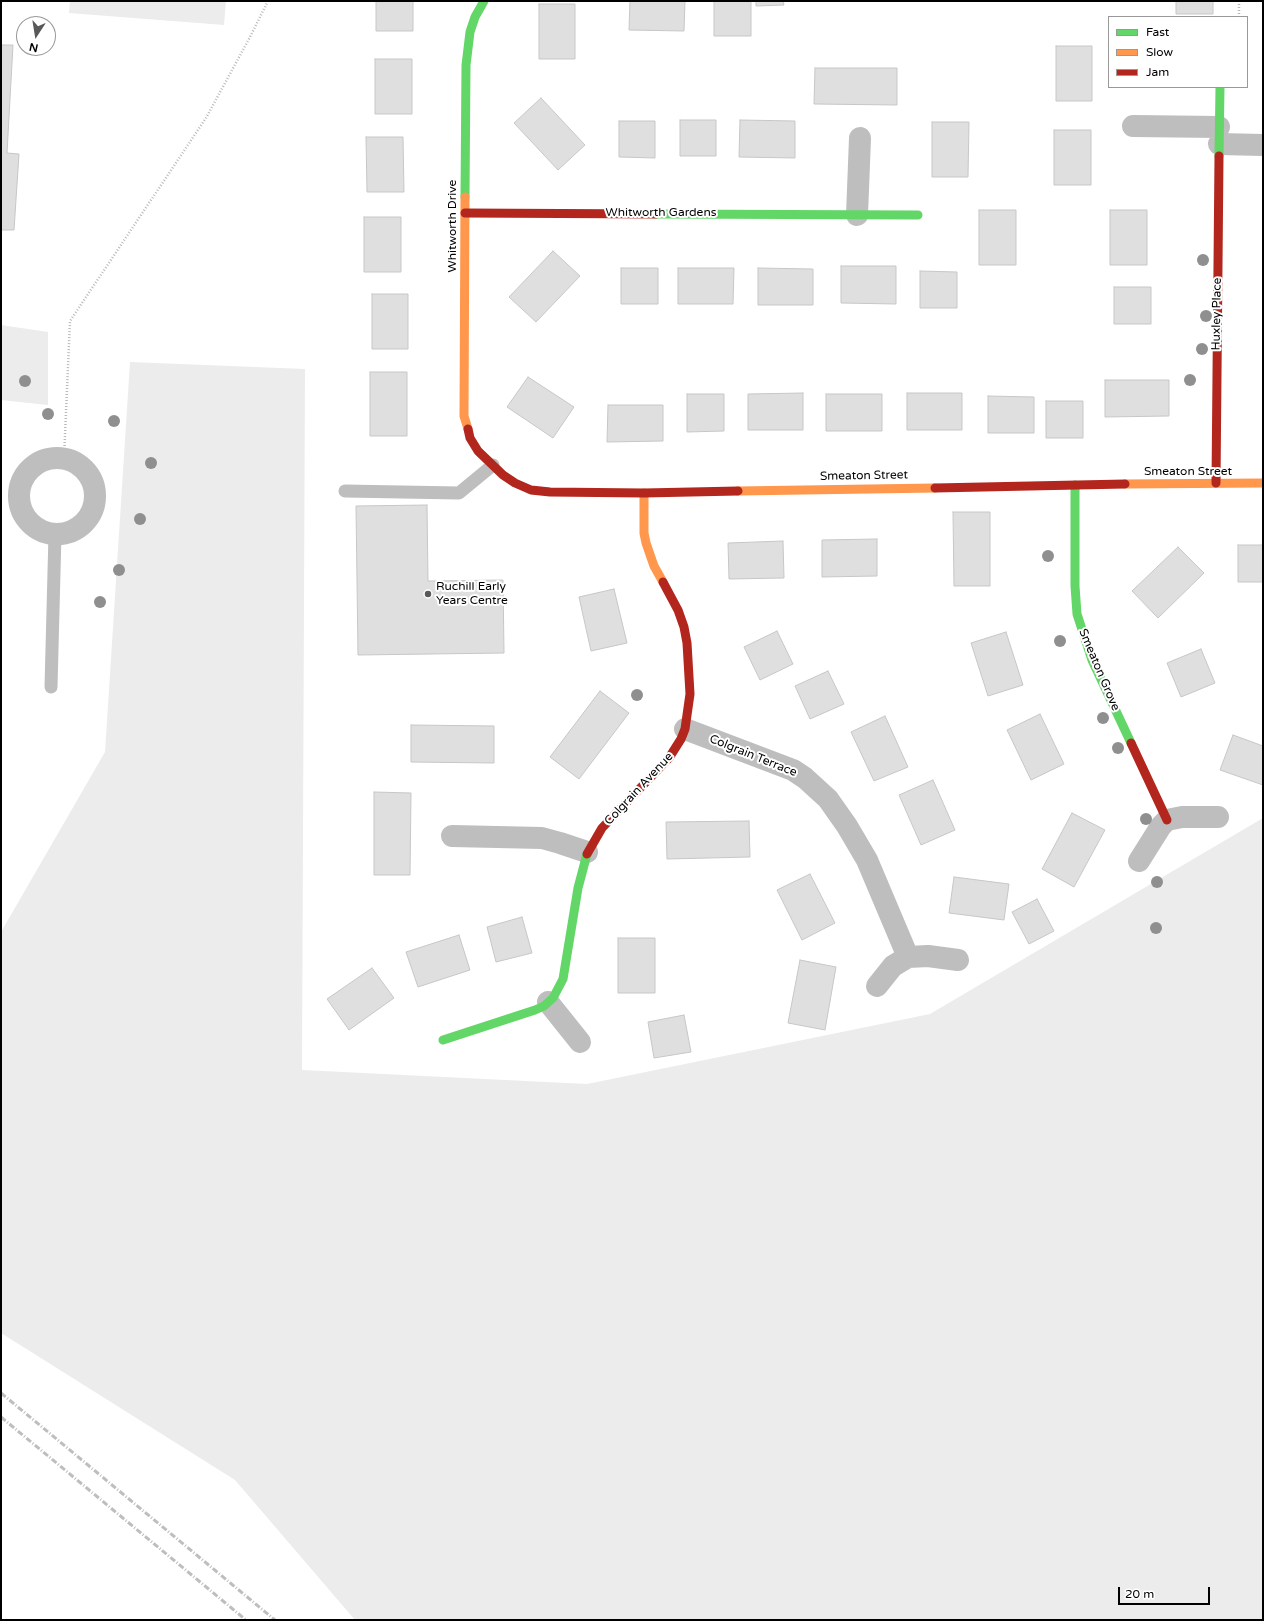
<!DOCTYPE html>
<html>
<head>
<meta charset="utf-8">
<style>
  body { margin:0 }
  #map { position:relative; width:1264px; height:1621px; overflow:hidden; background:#fff; font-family:"Varela Round",sans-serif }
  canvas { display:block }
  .frame { position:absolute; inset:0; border:2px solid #000; pointer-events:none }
  .legend { position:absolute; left:1108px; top:16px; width:140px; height:72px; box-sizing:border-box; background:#fff; border:1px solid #999; margin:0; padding:5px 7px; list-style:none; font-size:12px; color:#000 }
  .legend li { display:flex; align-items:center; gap:8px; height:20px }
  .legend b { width:20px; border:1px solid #999 }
  .north { position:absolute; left:16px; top:16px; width:40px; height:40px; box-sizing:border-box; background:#fff; border:1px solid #999; border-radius:50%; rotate:192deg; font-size:11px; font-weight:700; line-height:16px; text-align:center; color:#000 }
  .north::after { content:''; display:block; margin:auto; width:14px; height:18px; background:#595959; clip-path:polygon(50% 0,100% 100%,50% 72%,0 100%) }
  .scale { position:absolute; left:1118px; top:1587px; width:92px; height:18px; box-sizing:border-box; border:2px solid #000; border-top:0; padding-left:5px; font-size:12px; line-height:14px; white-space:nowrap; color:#000; -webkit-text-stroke:3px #fff; paint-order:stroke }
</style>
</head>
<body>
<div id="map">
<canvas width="1264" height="1621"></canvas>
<div class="frame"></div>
<ul class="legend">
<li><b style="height:5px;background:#63d668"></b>Fast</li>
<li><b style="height:5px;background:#ff974d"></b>Slow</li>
<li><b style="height:5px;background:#b3261e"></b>Jam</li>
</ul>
<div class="north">N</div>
<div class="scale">20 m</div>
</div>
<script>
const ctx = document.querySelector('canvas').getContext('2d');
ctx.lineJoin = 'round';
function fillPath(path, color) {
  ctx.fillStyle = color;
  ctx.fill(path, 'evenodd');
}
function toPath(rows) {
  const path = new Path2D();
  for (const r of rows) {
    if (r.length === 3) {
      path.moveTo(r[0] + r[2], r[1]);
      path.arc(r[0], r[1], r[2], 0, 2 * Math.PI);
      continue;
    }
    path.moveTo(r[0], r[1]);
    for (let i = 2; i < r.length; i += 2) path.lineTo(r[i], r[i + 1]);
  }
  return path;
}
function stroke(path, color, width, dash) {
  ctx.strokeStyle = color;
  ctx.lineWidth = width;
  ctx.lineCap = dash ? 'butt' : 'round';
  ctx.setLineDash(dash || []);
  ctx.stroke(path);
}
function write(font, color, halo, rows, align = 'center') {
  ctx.font = font + ' "Varela Round",sans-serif';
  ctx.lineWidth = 4;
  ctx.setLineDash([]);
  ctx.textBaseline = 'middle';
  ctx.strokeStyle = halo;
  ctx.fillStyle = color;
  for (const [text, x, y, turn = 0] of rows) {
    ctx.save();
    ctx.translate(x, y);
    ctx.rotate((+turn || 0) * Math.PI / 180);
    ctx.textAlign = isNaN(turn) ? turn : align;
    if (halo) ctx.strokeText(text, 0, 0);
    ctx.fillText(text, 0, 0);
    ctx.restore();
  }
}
const green = toPath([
  [70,1,226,1,224,25,69,13],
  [1,325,48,332,48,405,1,400],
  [130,362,305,369,302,1070,587,1084,930,1014,1263,818,1263,1620,355,1620,235,1480,1,1333,1,932,105,752]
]);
const building = toPath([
  [376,1,413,1,413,31,376,31,376,1],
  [630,1,685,1,684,31,629,30,630,1],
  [714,1,751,1,751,36,714,36,714,1],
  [756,1,783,1,784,5,756,6,756,1],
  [1176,1,1213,1,1213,14,1176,14,1176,1],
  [539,4,575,4,575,59,539,59,539,4],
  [1,45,13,45,7,153,19,154,14,230,1,230,1,45],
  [1056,46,1092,46,1092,101,1056,101,1056,46],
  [375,59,412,59,412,114,375,114,375,59],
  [815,68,897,68,897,105,814,104,815,68],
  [541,98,585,145,558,170,514,123,541,98],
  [680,120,716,120,716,156,680,156,680,120],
  [740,120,795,121,795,158,739,157,740,120],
  [619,121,655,121,655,158,619,157,619,121],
  [932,122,969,122,968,177,932,177,932,122],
  [1054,130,1091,130,1091,185,1054,185,1054,130],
  [366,137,403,137,404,192,367,192,366,137],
  [979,210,1016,210,1016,265,979,265,979,210],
  [1110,210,1147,210,1147,265,1110,265,1110,210],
  [364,217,401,217,401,272,364,272,364,217],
  [553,251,580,276,536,322,509,297,553,251],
  [841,266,896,266,896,304,841,303,841,266],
  [621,268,658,268,658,304,621,304,621,268],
  [678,268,734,268,733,304,678,304,678,268],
  [758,268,813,269,813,305,758,305,758,268],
  [920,271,957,272,957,308,920,308,920,271],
  [1114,287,1151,287,1151,324,1114,324,1114,287],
  [372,294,408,294,408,349,372,349,372,294],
  [370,372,407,372,407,436,370,436,370,372],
  [528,377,574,407,553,438,507,407,528,377],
  [1105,380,1169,380,1169,416,1105,417,1105,380],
  [803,393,803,430,748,430,748,394,803,393],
  [907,393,962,393,962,430,907,430,907,393],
  [687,394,724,394,724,431,687,432,687,394],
  [826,394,882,394,882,431,826,431,826,394],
  [988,396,1034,397,1034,433,988,433,988,396],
  [1046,401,1083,401,1083,438,1046,438,1046,401],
  [608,405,663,405,663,441,607,442,608,405],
  [427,505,428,581,503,580,504,653,358,655,356,506,427,505],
  [953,512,990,512,990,586,954,586,953,512],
  [877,539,877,576,822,577,822,540,877,539],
  [783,541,784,578,729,579,728,543,783,541],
  [1238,545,1263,545,1263,582,1238,582,1238,545],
  [1178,547,1204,573,1158,618,1132,591,1178,547],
  [614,589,627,643,591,651,579,597,614,589],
  [777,631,793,664,760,680,744,647,777,631],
  [1006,632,1023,685,988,696,971,643,1006,632],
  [1201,649,1215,683,1181,697,1167,663,1201,649],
  [828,671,844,704,810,719,795,686,828,671],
  [600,691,629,713,579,779,550,757,600,691],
  [1040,714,1064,764,1031,780,1007,730,1040,714],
  [885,716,908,767,874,781,851,732,885,716],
  [411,725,494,726,494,763,411,762,411,725],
  [1233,735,1263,746,1263,785,1220,770,1233,735],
  [933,780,955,830,921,845,899,795,933,780],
  [374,792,411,793,410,875,374,875,374,792],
  [1072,813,1105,830,1074,887,1042,869,1072,813],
  [749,821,750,857,667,859,666,822,749,821],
  [810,874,835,923,802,940,777,890,810,874],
  [954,877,1009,884,1004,920,949,913,954,877],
  [1037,899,1054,931,1029,944,1012,912,1037,899],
  [522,917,532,953,496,962,487,927,522,917],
  [459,935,470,970,418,987,406,952,459,935],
  [618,938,655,938,655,993,618,993,618,938],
  [800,960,836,967,825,1030,788,1023,800,960],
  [372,968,394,998,349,1030,327,999,372,968],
  [684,1015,691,1052,654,1058,648,1022,684,1015]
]);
const path = toPath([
  [1239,17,1239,1],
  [64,458,70,321,206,118,250,37,268,1]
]);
const lane = toPath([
  [345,491,459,493,493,465],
  [51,687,55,534]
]);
const street = toPath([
  [1133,126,1219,127],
  [1219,144,1263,145],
  [857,215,860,138],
  [57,496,38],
  [685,729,793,770,805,778,828,799,847,826,867,860,908,957],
  [452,836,542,838,560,843,587,852],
  [1139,861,1161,826,1167,820,1182,817,1218,817],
  [877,986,893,966,908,957,928,956,958,960],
  [548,1002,580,1042]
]);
const fast = toPath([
  [1219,156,1220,87],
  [465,197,466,65,470,32,475,17,484,1],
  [656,214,918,215],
  [1075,485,1075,586,1077,614,1092,660,1131,743],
  [443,1040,535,1010,544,1006,553,998,563,979,578,888,587,854]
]);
const slow = toPath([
  [465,197,464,416,468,429],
  [1125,484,1263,483],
  [738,491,935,488],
  [644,493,644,533,646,543,654,566,663,582]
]);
const jam = toPath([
  [465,213,656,214],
  [468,429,470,438,478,451,503,475,515,483,531,490,550,492,644,493,738,491],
  [1216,483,1219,156],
  [935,488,1125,484],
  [1131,743,1167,820],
  [587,854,602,828,669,758,681,739,685,729,690,694,687,643,684,627,678,610,663,582]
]);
const rail = toPath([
  [1,1393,275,1620],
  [1,1417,246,1620]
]);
const trees = [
  [1203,260],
  [1206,316],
  [1202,349],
  [1190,380],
  [25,381],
  [48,414],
  [114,421],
  [151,463],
  [140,519],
  [1048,556],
  [119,570],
  [100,602],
  [1060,641],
  [637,695],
  [1103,718],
  [1118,748],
  [1146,819],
  [1157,882],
  [1156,928]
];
const markers = [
  [428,594,4,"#595959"]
];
const streetNames = [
  ["Whitworth Gardens",661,213],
  ["Whitworth Drive",453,226,-90],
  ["Huxley Place",1217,314,-89],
  ["Smeaton Street",1188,472],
  ["Smeaton Street",864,476,-1],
  ["Smeaton Grove",1099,670,67],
  ["Colgrain Terrace",753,756,22],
  ["Colgrain Avenue",639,789,-47]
];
const poiNames = [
  ["Ruchill Early",436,587],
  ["Years Centre",436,601]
];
fillPath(green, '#ececec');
fillPath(building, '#dfdfdf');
stroke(building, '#c7c7c7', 1);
stroke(path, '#b9b9b9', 2.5, [1, 2]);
stroke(lane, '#bebebe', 13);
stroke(street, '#bebebe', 22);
stroke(fast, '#63d668', 9);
stroke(slow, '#ff974d', 9);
stroke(jam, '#b3261e', 9);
stroke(rail, '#bebebe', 3, [6, 2, 1, 2]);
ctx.fillStyle = '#8f8f8f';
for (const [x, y] of trees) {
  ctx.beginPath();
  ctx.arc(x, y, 6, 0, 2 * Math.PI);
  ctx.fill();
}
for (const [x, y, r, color] of markers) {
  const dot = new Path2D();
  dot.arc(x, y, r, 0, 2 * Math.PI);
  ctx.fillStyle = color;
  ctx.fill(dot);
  stroke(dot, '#fff', 1.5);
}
write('12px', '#000', '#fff', streetNames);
write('12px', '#000', '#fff', poiNames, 'left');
</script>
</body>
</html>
